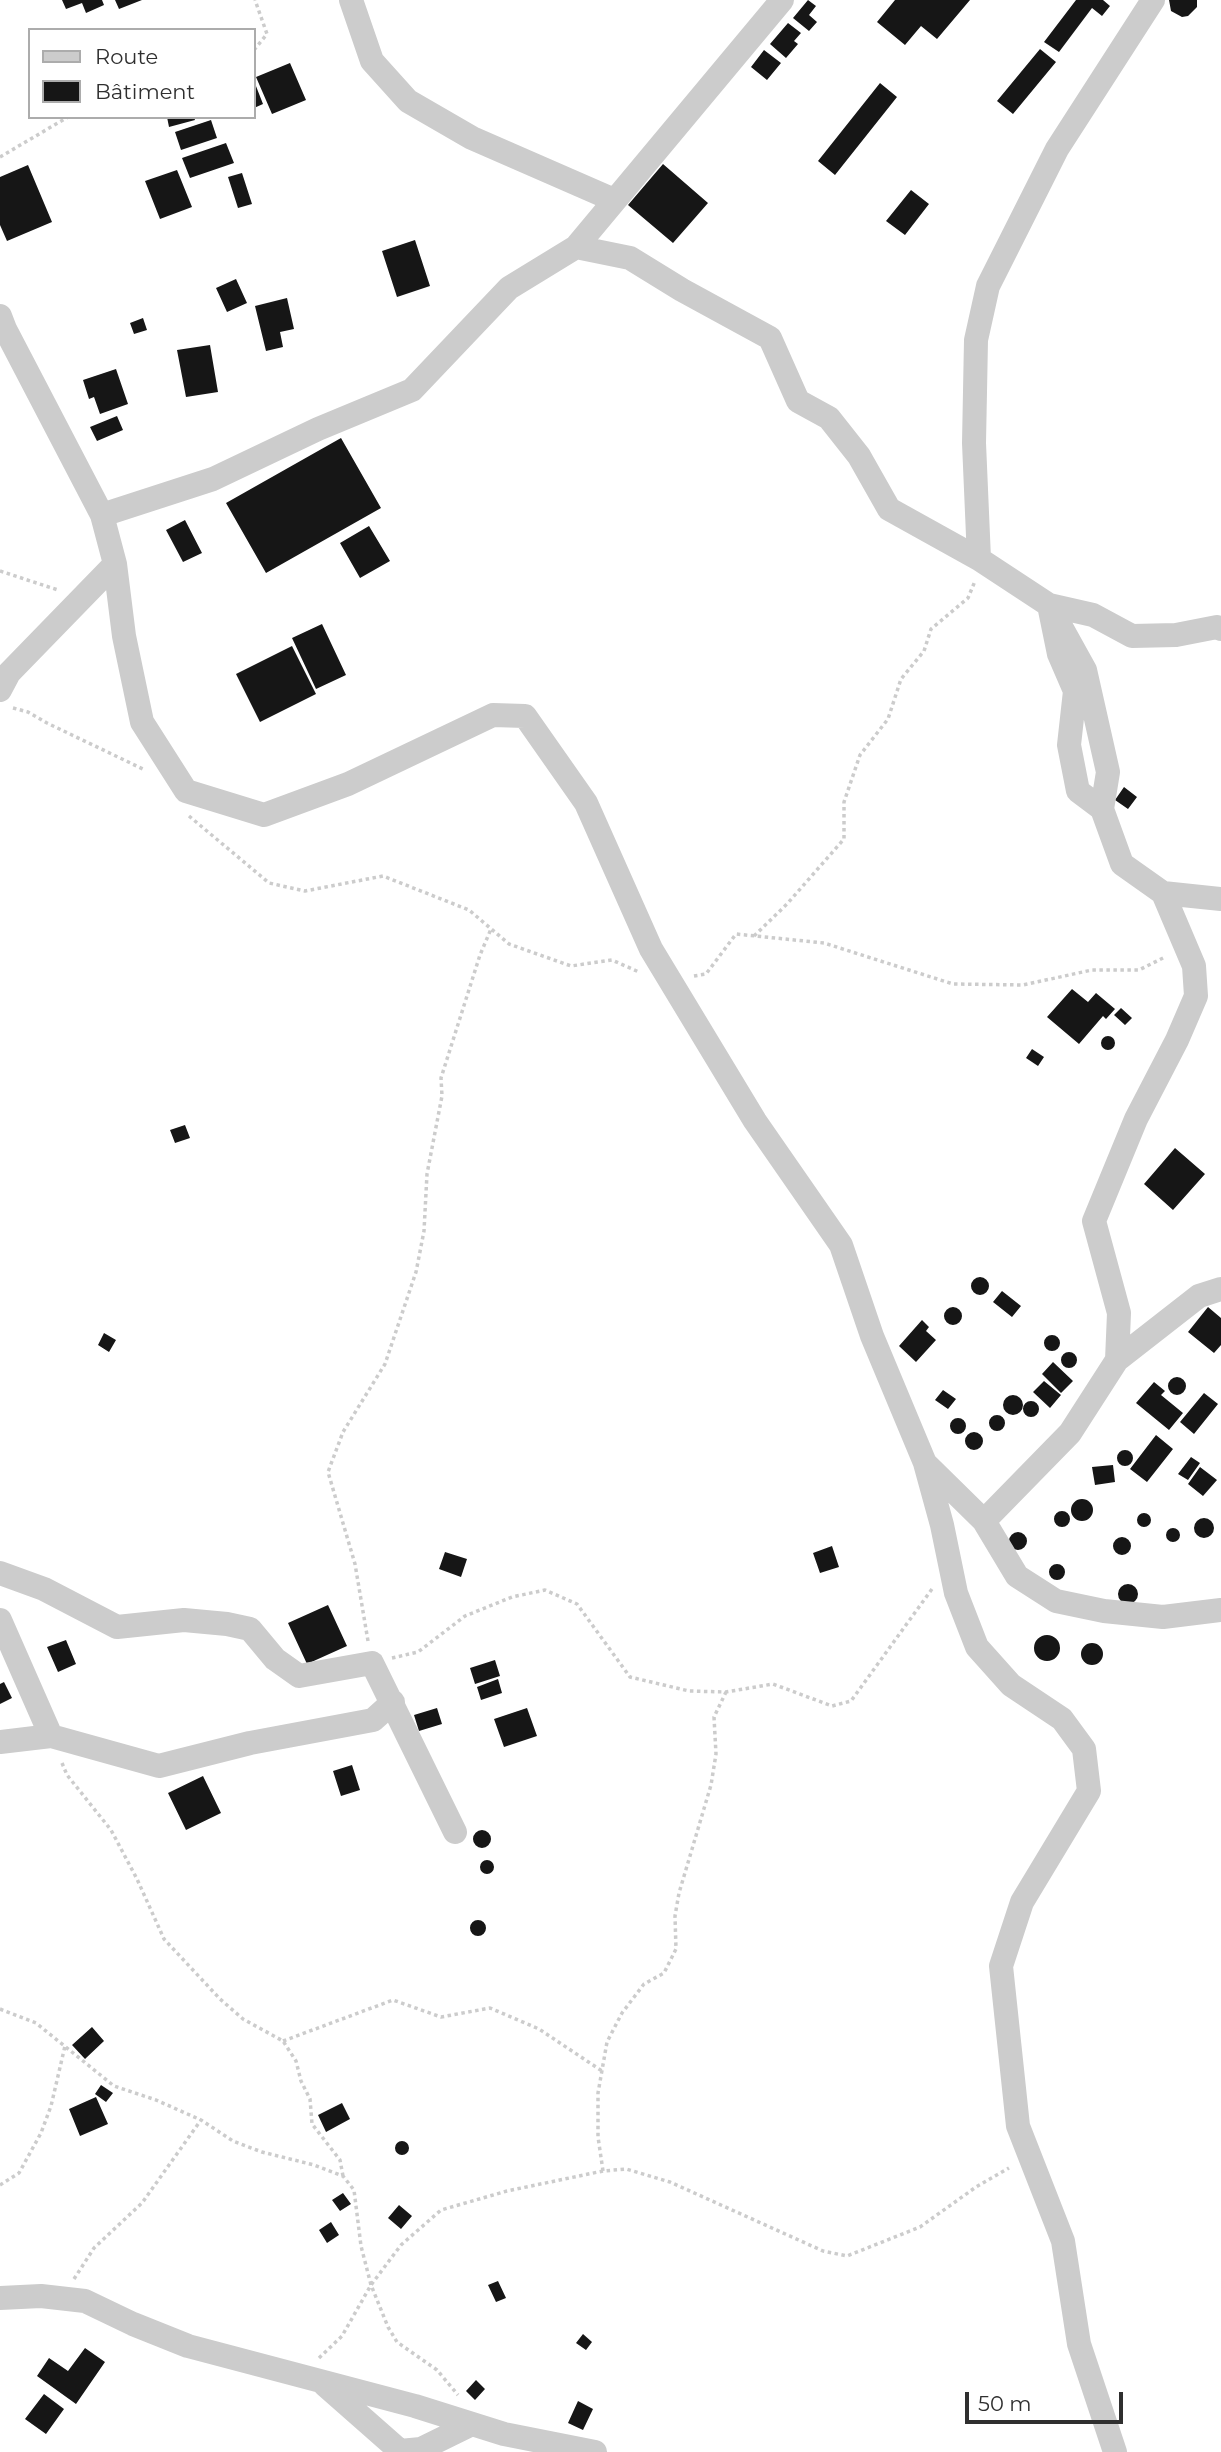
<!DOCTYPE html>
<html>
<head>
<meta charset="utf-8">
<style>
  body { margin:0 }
  #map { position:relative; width:1221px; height:2452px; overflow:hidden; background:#fff; font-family:Montserrat,sans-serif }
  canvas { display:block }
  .legend { position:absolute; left:28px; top:28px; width:228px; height:91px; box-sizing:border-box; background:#fff; border:2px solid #acacac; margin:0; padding:9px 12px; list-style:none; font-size:21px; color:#2f2f2f }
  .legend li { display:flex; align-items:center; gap:14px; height:35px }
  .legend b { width:35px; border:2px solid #acacac }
  .scale { position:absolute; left:965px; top:2392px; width:158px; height:32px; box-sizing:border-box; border:4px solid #2f2f2f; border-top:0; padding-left:9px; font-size:21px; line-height:24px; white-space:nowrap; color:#2f2f2f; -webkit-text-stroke:5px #fff; paint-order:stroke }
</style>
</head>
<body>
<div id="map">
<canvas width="1221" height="2452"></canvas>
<ul class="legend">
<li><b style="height:9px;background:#ccc"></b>Route</li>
<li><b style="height:19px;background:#161616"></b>Bâtiment</li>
</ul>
<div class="scale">50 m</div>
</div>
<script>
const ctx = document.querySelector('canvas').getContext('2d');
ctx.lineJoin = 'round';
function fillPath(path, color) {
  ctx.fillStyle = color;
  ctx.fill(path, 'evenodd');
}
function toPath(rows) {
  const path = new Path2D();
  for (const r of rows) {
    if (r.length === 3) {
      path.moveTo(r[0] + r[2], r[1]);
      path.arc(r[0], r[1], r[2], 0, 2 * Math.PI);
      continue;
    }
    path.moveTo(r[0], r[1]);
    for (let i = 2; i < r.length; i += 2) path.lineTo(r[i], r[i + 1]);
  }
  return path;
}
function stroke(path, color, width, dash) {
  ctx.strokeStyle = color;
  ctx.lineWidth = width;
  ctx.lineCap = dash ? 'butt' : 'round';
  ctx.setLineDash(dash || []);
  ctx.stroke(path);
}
const building = toPath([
  [62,0,102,0,104,5,86,13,82,3,66,9],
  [115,0,142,0,119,9],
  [808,0,816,6,809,15,817,22,809,31,793,18],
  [895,0,970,0,937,39,921,26,905,45,877,22],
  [1076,0,1103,0,1110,6,1102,16,1092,8,1059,52,1044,42],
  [1169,0,1197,0,1197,7,1188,16,1182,17,1171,11],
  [788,23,801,33,794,41,798,44,786,58,770,44],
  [1040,49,1056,62,1013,114,997,101],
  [764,50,781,63,767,80,751,67],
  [290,63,306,100,272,114,256,77],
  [254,81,263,104,254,108],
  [880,83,897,97,835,175,818,161],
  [167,117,194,117,195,120,169,127],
  [211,120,217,138,181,150,175,132],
  [226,143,234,163,190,178,182,158],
  [663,164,708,203,673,243,628,205],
  [28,165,52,222,7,241,0,225,0,177],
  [177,170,192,207,160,219,145,181],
  [242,173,252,204,238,208,228,177],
  [911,190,929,204,905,235,886,221],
  [415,240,430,286,397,297,382,251],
  [236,279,247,303,227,312,216,288],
  [287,298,294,329,280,332,283,347,266,351,255,306],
  [143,318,147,330,134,334,130,323],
  [210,345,218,392,186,397,177,350],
  [116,369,128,404,100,414,94,397,89,399,83,380],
  [117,416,123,430,97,441,90,427],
  [341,438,381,508,266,573,226,503],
  [185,520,202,553,183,562,166,530],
  [369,526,390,561,360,578,340,543],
  [322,624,346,675,316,689,292,638],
  [292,646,316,694,260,722,236,674],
  [1124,787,1137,797,1128,809,1115,800],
  [1072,989,1088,1002,1096,993,1115,1009,1106,1019,1103,1016,1079,1044,1047,1017],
  [1121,1008,1132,1018,1125,1025,1114,1015],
  [1108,1043,7],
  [1032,1049,1044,1057,1038,1066,1026,1058],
  [185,1125,190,1138,175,1143,170,1130],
  [1175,1148,1205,1174,1173,1210,1144,1184],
  [980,1286,9],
  [1002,1291,1021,1306,1012,1317,993,1302],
  [1208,1307,1221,1318,1221,1345,1214,1353,1188,1332],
  [953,1316,9],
  [922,1320,929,1327,926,1331,936,1340,916,1362,899,1346],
  [104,1333,116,1340,109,1352,98,1345],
  [1052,1343,8],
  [1069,1360,8],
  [1053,1362,1073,1381,1061,1393,1042,1374],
  [1177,1386,9],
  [1044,1381,1061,1395,1050,1408,1033,1392],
  [1154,1382,1165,1391,1161,1395,1183,1413,1169,1430,1136,1403],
  [943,1390,956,1399,948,1409,935,1400],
  [1204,1393,1218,1404,1194,1434,1180,1422],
  [1013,1405,10],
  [1031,1409,8],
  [997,1423,8],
  [958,1426,8],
  [974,1441,9],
  [1156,1435,1173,1449,1147,1482,1130,1469],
  [1125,1458,8],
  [1191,1457,1200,1463,1188,1480,1178,1474],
  [1113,1465,1115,1482,1095,1485,1092,1467],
  [1200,1467,1217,1480,1203,1496,1188,1484],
  [1082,1510,11],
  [1062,1519,8],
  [1144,1520,7],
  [1204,1528,10],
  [1173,1535,7],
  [1018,1541,9],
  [1122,1546,9],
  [832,1546,839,1567,820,1573,813,1553],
  [445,1552,467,1559,461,1577,439,1569],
  [1057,1572,8],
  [1128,1594,10],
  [328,1605,347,1646,307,1664,288,1623],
  [1047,1648,13],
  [66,1640,76,1664,58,1672,47,1647],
  [1092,1654,11],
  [495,1660,500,1676,475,1684,470,1668],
  [498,1679,502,1693,481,1700,477,1687],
  [4,1682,12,1698,0,1704,0,1684],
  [437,1708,442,1724,419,1731,414,1715],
  [527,1708,537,1736,504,1747,494,1719],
  [352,1765,360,1790,341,1796,333,1771],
  [203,1776,221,1813,186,1830,168,1793],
  [482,1839,9],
  [487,1867,7],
  [478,1928,8],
  [92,2027,104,2041,85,2059,72,2045],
  [101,2085,113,2093,106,2102,95,2094],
  [96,2097,108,2124,80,2136,69,2109],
  [342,2103,350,2119,326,2132,318,2115],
  [402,2148,7],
  [343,2193,351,2204,340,2211,332,2200],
  [399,2205,412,2216,401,2229,388,2218],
  [331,2222,339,2235,327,2243,319,2230],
  [498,2281,506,2298,496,2302,488,2285],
  [583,2334,592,2342,586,2350,576,2343],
  [85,2348,105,2362,76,2404,37,2376,49,2358,68,2371],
  [476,2380,485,2389,475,2400,466,2391],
  [44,2394,64,2409,46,2434,25,2419],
  [578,2401,593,2409,583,2430,568,2423]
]);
const path = toPath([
  [254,50,267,34,255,0],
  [0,157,68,117],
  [0,571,58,590],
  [13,708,28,712,47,723,145,770],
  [189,816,269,883,305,891,383,876,469,910,509,944,571,966,612,960,639,972],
  [754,936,787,904,844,839,844,802,860,755,888,719,901,679,924,651,931,629,968,598,975,581],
  [694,976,706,974,736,934,824,943,953,984,1023,985,1092,970,1139,970,1165,957],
  [368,1641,355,1564,328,1472,343,1432,385,1364,416,1272,424,1231,427,1174,442,1096,441,1078,480,955,491,929],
  [392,1658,418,1652,465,1616,512,1597,545,1590,577,1604,630,1677,689,1691,726,1692,773,1684,832,1706,851,1701,932,1589],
  [62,1763,67,1775,111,1830,137,1879,164,1939,220,1999,243,2019,283,2041,296,2061,301,2081,310,2099,312,2124,340,2160,343,2176],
  [0,2009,36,2023,114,2086,156,2100,201,2120,233,2141,262,2152,314,2165,343,2176,354,2190,361,2246,371,2285,388,2327,397,2342,437,2370,458,2395],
  [283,2041,393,2000,441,2017,490,2008,539,2029,602,2071],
  [603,2171,598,2137,598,2093,607,2042,622,2013,644,1984,664,1973,676,1949,675,1916,679,1893,711,1785,716,1754,714,1717,726,1692],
  [0,2185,19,2173,41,2133,51,2106,65,2046],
  [74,2279,94,2248,142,2203,201,2120],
  [319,2358,342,2336,371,2285,401,2245,441,2210,507,2191,603,2171,626,2169,670,2182,823,2251,847,2256,920,2227,976,2187,1009,2168]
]);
const minor = toPath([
  [351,0,372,61,408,101,472,138,614,200],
  [576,247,630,258,682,290,770,338,798,401,829,418,859,456,889,509,979,559,1049,605,1085,670,1108,772,1102,809,1122,864,1163,893,1221,899],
  [0,316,5,329,102,515,115,564,124,636,142,722,186,791,264,815,348,784,493,715,525,716,586,803,651,949,755,1121,841,1245,872,1336,925,1463,942,1525,956,1593,977,1647,1011,1685,1062,1719,1084,1749,1089,1791,1022,1902,1001,1966,1018,2126,1063,2241,1079,2344,1115,2452],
  [102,515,213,479,318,429,412,390,509,288,576,247,782,0],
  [979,559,974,443,976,340,988,286,1057,149,1153,0],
  [0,690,9,673,115,564],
  [1102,809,1078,791,1069,745,1075,691,1059,654,1049,605,1093,615,1132,636,1176,635,1217,627,1221,629],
  [1117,1360,1119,1313,1094,1221,1136,1119,1177,1040,1196,996,1194,966,1163,893],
  [927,1465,984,1521,1017,1576,1056,1601,1104,1611,1163,1617,1221,1610],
  [984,1521,1070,1433,1117,1360,1199,1296,1221,1289],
  [0,1573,44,1589,117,1627,184,1620,227,1624,250,1629,275,1659,299,1676,372,1663,455,1832],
  [0,1620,51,1736],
  [0,1742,51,1736,159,1766,250,1743,373,1720,393,1702],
  [0,2298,41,2296,85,2301,133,2324,188,2346,415,2406,504,2434,595,2452],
  [325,2385,400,2451,421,2449,472,2424]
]);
fillPath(building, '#161616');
stroke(path, '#ccc', 3.5, [3.5, 3.5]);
stroke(minor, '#ccc', 24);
</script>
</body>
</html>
